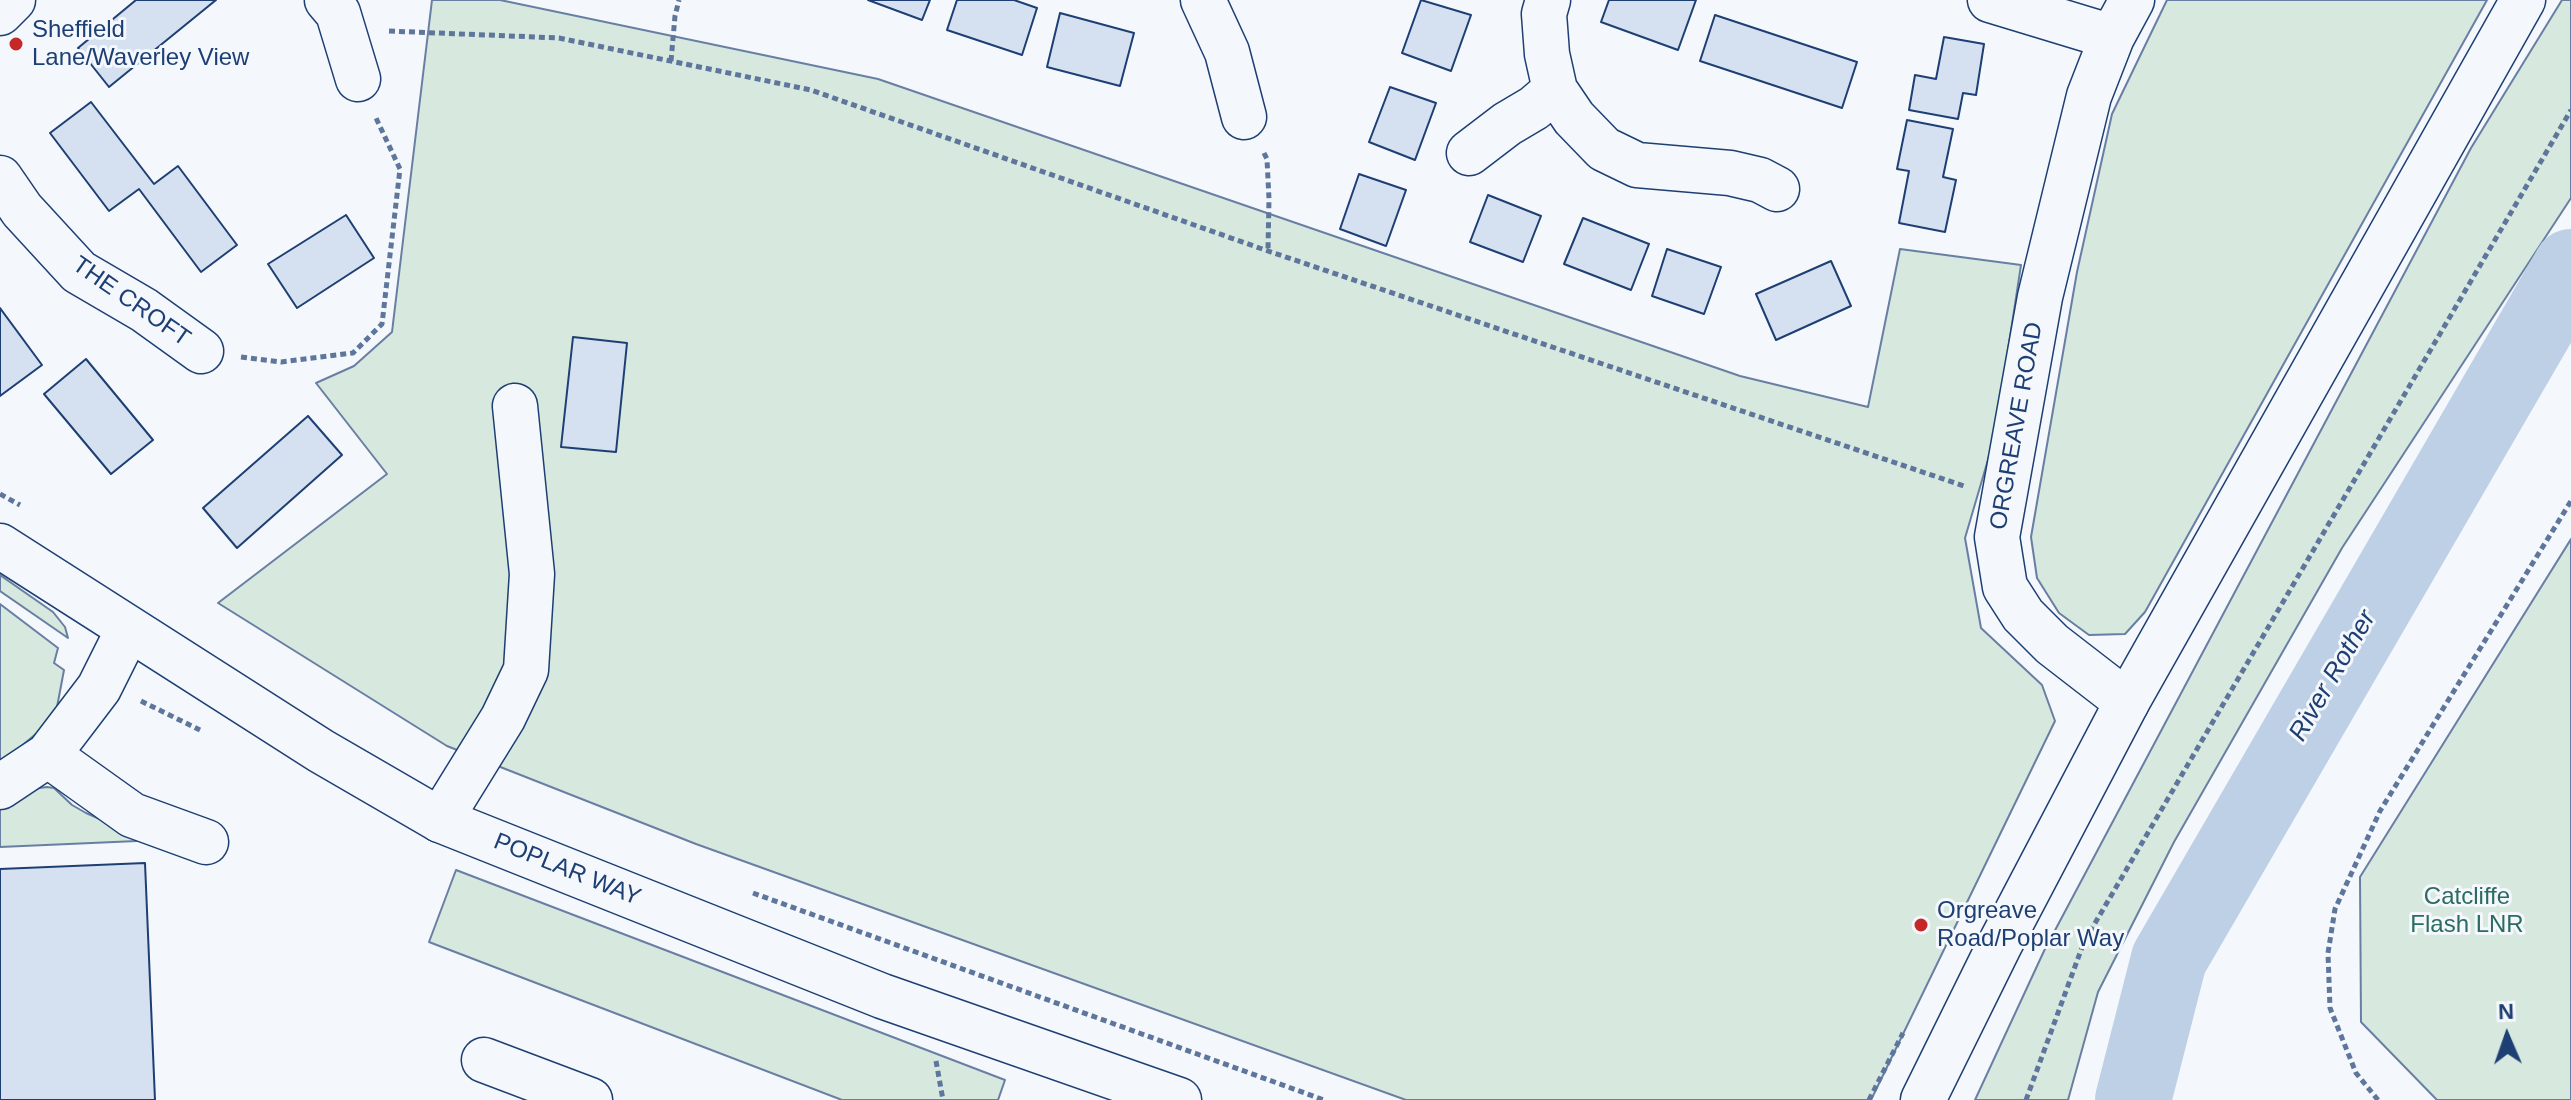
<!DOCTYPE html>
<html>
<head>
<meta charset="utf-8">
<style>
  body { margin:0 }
  #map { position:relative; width:2571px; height:1100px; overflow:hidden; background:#f4f7fb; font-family:Arial,sans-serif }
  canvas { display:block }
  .north { position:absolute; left:2467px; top:996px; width:80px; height:80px; -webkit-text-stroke:6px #f4f7fb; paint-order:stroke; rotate:358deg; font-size:22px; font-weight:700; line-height:32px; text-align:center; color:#1d3f73 }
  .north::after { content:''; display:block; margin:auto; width:28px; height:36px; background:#1d3f73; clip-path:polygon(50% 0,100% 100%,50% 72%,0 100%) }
</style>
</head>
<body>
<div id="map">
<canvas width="2571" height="1100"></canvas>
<div class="north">N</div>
</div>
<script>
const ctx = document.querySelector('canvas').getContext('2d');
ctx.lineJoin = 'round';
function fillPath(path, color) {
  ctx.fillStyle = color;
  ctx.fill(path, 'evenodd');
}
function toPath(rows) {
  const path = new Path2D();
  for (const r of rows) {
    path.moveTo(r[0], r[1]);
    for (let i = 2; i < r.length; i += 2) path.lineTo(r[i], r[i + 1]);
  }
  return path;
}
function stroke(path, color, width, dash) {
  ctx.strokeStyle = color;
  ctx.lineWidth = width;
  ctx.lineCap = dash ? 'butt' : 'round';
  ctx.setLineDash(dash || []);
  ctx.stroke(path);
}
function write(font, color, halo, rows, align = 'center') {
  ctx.font = font + ' Arial,sans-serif';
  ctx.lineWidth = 6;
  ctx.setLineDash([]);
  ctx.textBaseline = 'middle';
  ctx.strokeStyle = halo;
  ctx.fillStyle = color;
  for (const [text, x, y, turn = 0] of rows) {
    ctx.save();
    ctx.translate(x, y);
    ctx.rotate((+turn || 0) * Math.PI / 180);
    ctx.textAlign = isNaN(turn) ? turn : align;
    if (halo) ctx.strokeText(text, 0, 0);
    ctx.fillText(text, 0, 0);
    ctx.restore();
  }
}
const green = toPath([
  [432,0,500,0,878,79,1740,376,1868,407,1900,249,2021,265,1995,436,1965,538,1981,628,2042,685,2055,721,1871,1100,1406,1100,696,844,447,746,218,603,387,474,316,383,354,366,392,332,432,0],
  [2167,0,2487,0,2145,612,2125,634,2089,635,2059,613,2037,578,2031,537,2077,272,2112,114,2167,0],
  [2562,0,2571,0,2571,198,2342,548,2174,842,2098,992,2068,1100,1975,1100,2044,951,2471,148,2562,0],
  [2571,539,2571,1100,2437,1100,2361,1022,2360,877,2571,539],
  [0,575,53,612,65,627,68,638,0,591,0,575],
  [0,604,58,648,54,663,64,670,57,707,43,728,0,764,0,604],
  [47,787,54,788,72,805,86,813,141,837,137,841,0,847,0,806,39,788,47,787],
  [456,870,1005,1080,998,1100,842,1100,429,942,456,870]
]);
const river = toPath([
  [2133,1100,2169,959,2571,267]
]);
const building = toPath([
  [136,0,216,0,109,87,78,48,136,0],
  [868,0,930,0,922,20,868,0],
  [957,0,1014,0,1037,8,1022,55,947,30,957,0],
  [1421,0,1471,15,1451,71,1402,53,1421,0],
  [1609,0,1696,0,1678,50,1601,22,1609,0],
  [1060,13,1134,33,1120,86,1047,67,1060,13],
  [1715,15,1857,62,1842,108,1700,61,1715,15],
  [1944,37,1984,44,1976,95,1963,93,1958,119,1909,110,1915,75,1936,79,1944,37],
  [1390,87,1436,103,1415,160,1369,142,1390,87],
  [91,102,154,184,178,166,237,245,201,272,139,189,109,211,50,133,91,102],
  [1907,120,1953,129,1943,177,1956,180,1945,232,1899,223,1909,171,1897,169,1907,120],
  [1359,174,1406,190,1386,246,1340,229,1359,174],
  [1488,195,1541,216,1523,262,1470,242,1488,195],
  [346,215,374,258,297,308,268,264,346,215],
  [1583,218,1649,244,1631,290,1564,264,1583,218],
  [1667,249,1721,267,1704,314,1652,296,1667,249],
  [1831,261,1851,306,1776,340,1756,294,1831,261],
  [0,308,42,365,0,396,0,308],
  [573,337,627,343,616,452,561,447,573,337],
  [86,359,153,440,111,474,44,394,86,359],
  [308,416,342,455,237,548,203,508,308,416],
  [145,863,155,1100,0,1100,0,869,145,863]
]);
const path = toPath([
  [389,31,559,38,811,90,1268,251,1964,486],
  [671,61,675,16,679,0],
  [1264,153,1267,159,1269,199,1268,250],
  [241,357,281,362,353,353,382,324,400,169,376,118],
  [0,494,20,505],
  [141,701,200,730],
  [753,893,1324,1100],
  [936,1061,943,1100],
  [1869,1100,1903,1033],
  [2026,1100,2084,942,2571,110],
  [2378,1100,2356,1073,2330,1008,2328,953,2335,909,2380,811,2571,501]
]);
const minor = toPath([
  [327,0,338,13,358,79],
  [1203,0,1227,52,1244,117],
  [1548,0,1544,14,1547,54,1555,90,1574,118,1604,149,1637,165,1730,173,1760,180,1777,189],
  [1990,0,2112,37],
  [0,13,13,0],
  [1469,153,1507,124,1534,108,1555,90],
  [0,178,22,210,79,272,144,310,201,351],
  [2127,702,2052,644,2023,615,2005,587,1997,537,2040,297,2089,96,2112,37,2132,0],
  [48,755,132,815,206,842],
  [0,787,48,755,99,688,128,630],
  [440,820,503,718,526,670,532,574,515,406],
  [484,1060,590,1100]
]);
const major = toPath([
  [0,546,321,751,440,820,882,996,1179,1100],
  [1923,1100,2000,944,2127,702,2523,0]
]);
const markers = [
  [16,44,8,"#c62828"],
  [1921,925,8,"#c62828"]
];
const poiNames = [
  ["Sheffield",32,30],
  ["Lane/Waverley View",32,58],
  ["Orgreave",1937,911],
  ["Road/Poplar Way",1937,939]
];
const streetNames = [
  ["THE CROFT",131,302,35],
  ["ORGREAVE ROAD",2017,426,-80],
  ["POPLAR WAY",567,870,22]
];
const parkNames = [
  ["Catcliffe",2467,897],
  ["Flash LNR",2467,925]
];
const waterNames = [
  ["River Rother",2333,676,-60]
];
fillPath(green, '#d7e8df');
stroke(green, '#687fa3', 2);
stroke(river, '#bed0e5', 76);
fillPath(building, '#d5e0f0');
stroke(building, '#1d3f73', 2);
stroke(minor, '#1d3f73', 47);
stroke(major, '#1d3f73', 47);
stroke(path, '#5e769c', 5, [6, 4]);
stroke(minor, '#f4f7fb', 44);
stroke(major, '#f4f7fb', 44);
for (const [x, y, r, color] of markers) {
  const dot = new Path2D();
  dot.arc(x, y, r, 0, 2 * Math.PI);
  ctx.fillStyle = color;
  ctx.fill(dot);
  stroke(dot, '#f4f7fb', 3);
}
write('24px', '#1d3f73', '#f4f7fb', poiNames, 'left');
write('24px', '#1d3f73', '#f4f7fb', streetNames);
write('24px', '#2c6c60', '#f4f7fb', parkNames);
write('italic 26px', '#1d3f73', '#f4f7fb', waterNames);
</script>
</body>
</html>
